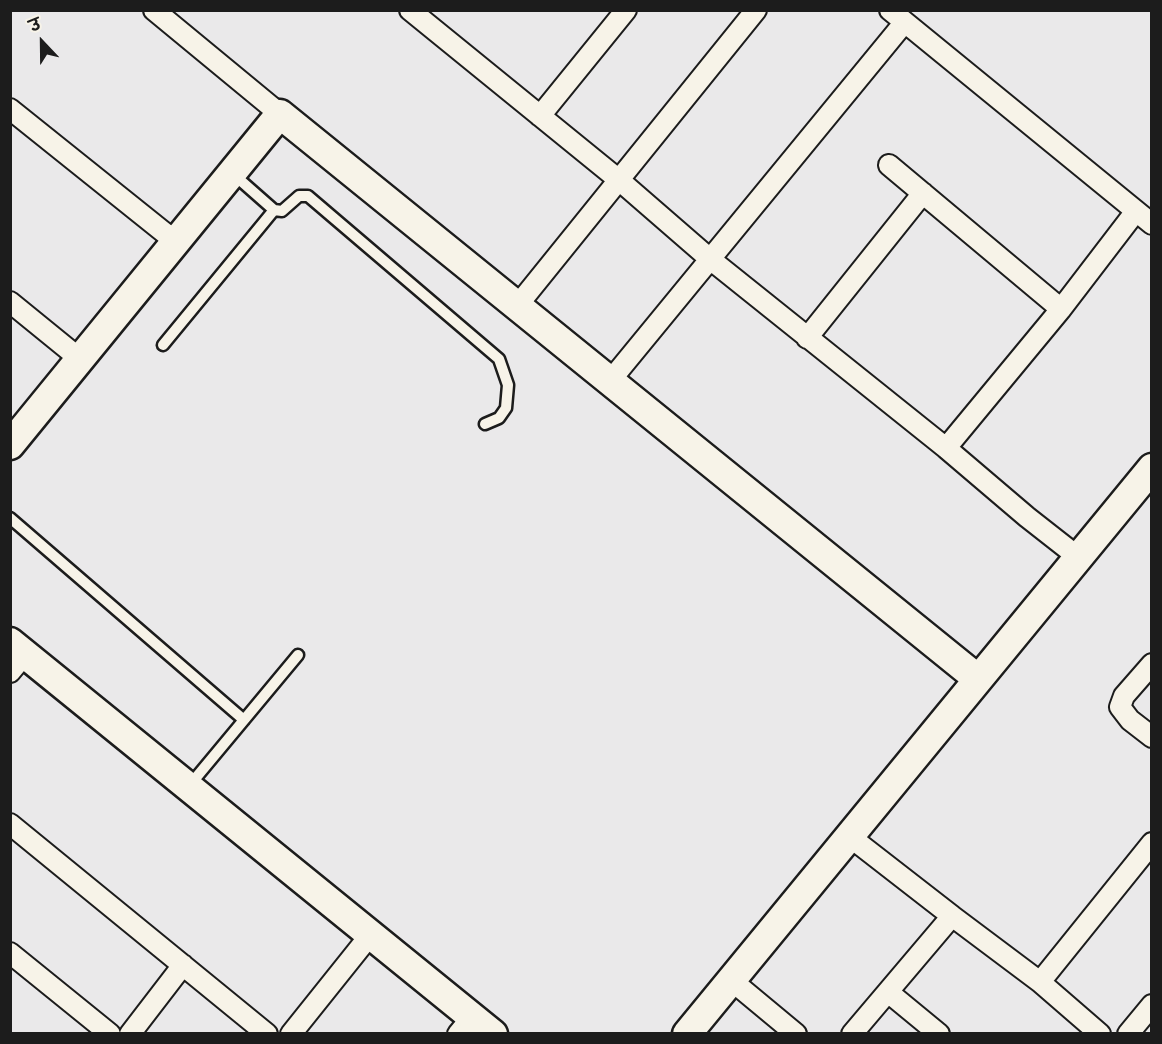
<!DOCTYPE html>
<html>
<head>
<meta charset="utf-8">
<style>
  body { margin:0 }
  #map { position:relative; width:1162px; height:1044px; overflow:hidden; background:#eae9ea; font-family:Caveat,"Playpen Sans Deva",sans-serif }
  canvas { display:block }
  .frame { position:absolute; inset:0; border:12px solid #1c1c1c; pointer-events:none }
  .north { position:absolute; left:12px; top:12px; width:60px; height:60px; -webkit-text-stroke:4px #f7f3e8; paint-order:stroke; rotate:338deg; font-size:16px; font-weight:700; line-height:24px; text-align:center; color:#1c1c1c }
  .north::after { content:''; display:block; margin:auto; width:21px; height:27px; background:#1c1c1c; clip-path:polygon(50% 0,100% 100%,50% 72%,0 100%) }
</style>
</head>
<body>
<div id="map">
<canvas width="1162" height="1044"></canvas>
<div class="frame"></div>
<div class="north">उ</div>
</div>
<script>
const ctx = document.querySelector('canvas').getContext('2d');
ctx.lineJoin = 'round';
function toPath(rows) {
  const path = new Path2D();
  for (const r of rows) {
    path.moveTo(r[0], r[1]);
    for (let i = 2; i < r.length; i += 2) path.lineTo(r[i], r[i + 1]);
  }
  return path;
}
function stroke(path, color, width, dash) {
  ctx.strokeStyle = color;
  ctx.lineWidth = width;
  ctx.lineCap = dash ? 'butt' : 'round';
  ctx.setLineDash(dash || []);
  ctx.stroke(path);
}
const lane = toPath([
  [232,173,274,210,282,211,299,196,308,196,499,359,508,385,506,408,499,418,485,424],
  [163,345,274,210],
  [10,518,244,720],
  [189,786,298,655]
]);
const street = toPath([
  [154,10,280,114],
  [410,10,619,180,710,259,946,448,1027,517,1078,557],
  [890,10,1152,224],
  [10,109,176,242],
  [540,116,626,10],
  [889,165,1061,309],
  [10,302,80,359],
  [517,306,756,10],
  [807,338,923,193],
  [610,381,904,23],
  [946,448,1061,309,1136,211],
  [1152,664,1124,696,1120,707,1130,720,1152,737],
  [10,672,25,654],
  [10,824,267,1034],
  [849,836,952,916,852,1034],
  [952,916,1040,982,1100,1034],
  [10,953,110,1034],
  [731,980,796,1034],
  [1040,982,1152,843],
  [888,992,939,1034],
  [130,1034,183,965],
  [291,1034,371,934],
  [458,1034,472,1017],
  [1128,1034,1152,1005]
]);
const secondary = toPath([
  [10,445,280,114,978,679],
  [10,642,493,1034],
  [687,1034,1152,468]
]);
stroke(lane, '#1c1c1c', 15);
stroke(street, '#1c1c1c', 24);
stroke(secondary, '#1c1c1c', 33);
stroke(lane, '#f7f3e8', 10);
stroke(street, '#f7f3e8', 20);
stroke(secondary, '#f7f3e8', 28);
</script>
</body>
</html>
